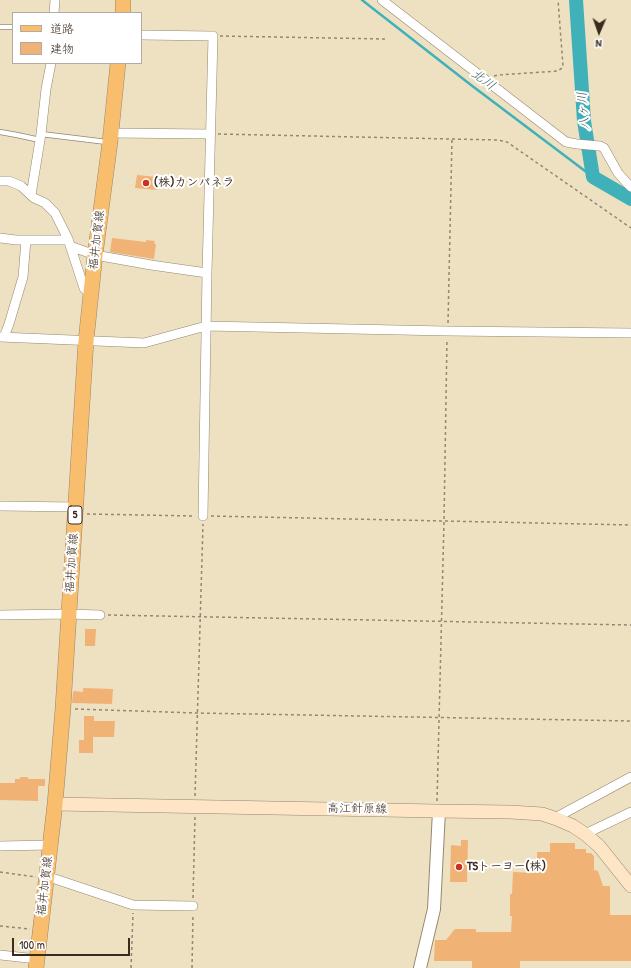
<!DOCTYPE html>
<html>
<head>
<meta charset="utf-8">
<style>
  body { margin:0 }
  #map { position:relative; width:631px; height:968px; overflow:hidden; background:#eee1c2; font-family:"Patrick Hand","Klee One",sans-serif }
  canvas { display:block }
  .legend { position:absolute; left:12px; top:12px; width:130px; height:52px; box-sizing:border-box; background:#fff; border:1px solid #b1aaa5; margin:0; padding:5px 7px; list-style:none; font-size:12px; color:#3b2a1e }
  .legend li { display:flex; align-items:center; gap:8px; height:20px }
  .legend b { width:20px; border:1px solid #b1aaa5 }
  .north { position:absolute; left:579px; top:12px; width:40px; height:40px; -webkit-text-stroke:3px #fff; paint-order:stroke; rotate:182deg; font-size:11px; font-weight:700; line-height:16px; text-align:center; color:#3b2a1e }
  .north::after { content:''; display:block; margin:auto; width:14px; height:18px; background:#3b2a1e; clip-path:polygon(50% 0,100% 100%,50% 72%,0 100%) }
  .scale { position:absolute; left:12px; top:938px; width:118px; height:18px; box-sizing:border-box; border:2px solid #3b2a1e; border-top:0; padding-left:5px; font-size:12px; line-height:14px; white-space:nowrap; color:#3b2a1e; -webkit-text-stroke:3px #fff; paint-order:stroke }
</style>
</head>
<body>
<div id="map">
<canvas width="631" height="968"></canvas>
<ul class="legend">
<li><b style="height:5px;background:#f9be6d"></b>道路</li>
<li><b style="height:11px;background:#f1b275"></b>建物</li>
</ul>
<div class="north">N</div>
<div class="scale">100 m</div>
</div>
<script>
const ctx = document.querySelector('canvas').getContext('2d');
ctx.lineJoin = 'round';
function toPath(rows) {
  const path = new Path2D();
  for (const r of rows) {
    path.moveTo(r[0], r[1]);
    for (let i = 2; i < r.length; i += 2) path.lineTo(r[i], r[i + 1]);
  }
  return path;
}
function stroke(path, color, width, dash) {
  ctx.strokeStyle = color;
  ctx.lineWidth = width;
  ctx.lineCap = dash ? 'butt' : 'round';
  ctx.setLineDash(dash || []);
  ctx.stroke(path);
}
function fillPath(path, color) {
  ctx.fillStyle = color;
  ctx.fill(path, 'evenodd');
}
function write(font, color, halo, rows, align = 'center') {
  ctx.font = font + ' "Patrick Hand","Klee One",sans-serif';
  ctx.lineWidth = 4;
  ctx.setLineDash([]);
  ctx.textBaseline = 'middle';
  ctx.strokeStyle = halo;
  ctx.fillStyle = color;
  for (const [text, x, y, turn = 0] of rows) {
    ctx.save();
    ctx.translate(x, y);
    ctx.rotate((+turn || 0) * Math.PI / 180);
    ctx.textAlign = isNaN(turn) ? turn : align;
    if (halo) ctx.strokeText(text, 0, 0);
    ctx.fillText(text, 0, 0);
    ctx.restore();
  }
}
const stream = toPath([
  [362,0,471,85,593,177]
]);
const river = toPath([
  [576,0,584,121,593,177,631,199]
]);
const building = toPath([
  [137,175,157,177,156,184,158,184,157,190,135,188],
  [112,238,146,242,146,240,155,241,154,244,156,244,154,259,110,252],
  [85,629,96,629,95,646,85,646],
  [83,688,113,689,112,704,72,703,73,692,74,691,83,692],
  [84,716,94,716,94,721,115,721,114,737,93,737,93,753,79,753,79,740,84,740],
  [20,777,28,777,28,779,45,779,45,786,38,786,38,801,0,800,0,783,15,783,15,779,20,779],
  [461,840,468,840,467,882,450,882,451,845,461,846],
  [550,843,575,843,575,849,586,849,586,853,591,853,594,856,594,870,598,871,603,886,610,886,610,915,631,915,631,961,520,961,520,968,472,968,472,961,434,961,435,940,446,940,455,929,476,929,476,932,511,932,512,916,510,916,510,894,512,894,513,872,537,873,537,852,550,852]
]);
const path = toPath([
  [220,36,385,39],
  [494,76,498,75,558,71,562,68,563,66,558,0],
  [218,134,498,140,507,142,631,228],
  [448,323,452,139],
  [87,514,195,516],
  [211,516,631,525],
  [108,615,631,625],
  [75,709,197,713,631,721],
  [195,796,203,524],
  [437,801,444,521,447,339],
  [0,872,36,877],
  [193,898,195,816],
  [0,926,30,929],
  [131,968,133,913],
  [192,968,193,914]
]);
const service = toPath([
  [0,27,13,27],
  [0,132,17,135,40,140],
  [41,134,107,142]
]);
const minor = toPath([
  [382,0,566,142,577,144,600,146,604,148,618,173,627,183,631,187],
  [54,13,55,0],
  [141,35,213,36,207,273,203,516],
  [111,133,210,134],
  [0,181,9,181,21,186,34,198,45,203,55,213,68,239,84,288,91,296],
  [31,195,41,134,46,89,51,63],
  [0,238,16,240,68,240],
  [70,246,95,255,151,265,207,273],
  [0,337,144,343,206,326,447,331,631,333],
  [4,337,9,324,23,277,26,240],
  [0,506,76,507],
  [0,615,68,614,100,615],
  [555,818,631,777],
  [585,834,631,812],
  [0,846,50,845],
  [46,876,133,905,193,906],
  [0,955,37,959]
]);
const tertiary = toPath([
  [420,968,434,909,439,811]
]);
const secondary = toPath([
  [55,804,437,811,510,812,542,814,557,819,573,826,585,834,599,846,631,886]
]);
const primary = toPath([
  [123,13,123,0],
  [36,968,55,804,63,708,86,341,95,255,110,142,118,63]
]);
const markers = [
  [146,183,4,"#c8321e"],
  [459,867,4,"#c8321e"]
];
const shields = [
  [75,515,14]
];
const shieldNames = [
  ["5",75,515]
];
const poiNames = [
  ["(株)カンパネラ",154,183],
  ["TSトーヨー(株)",467,867]
];
const streetNames = [
  ["福井加賀線",97,240,-83],
  ["福井加賀線",72,563,-86],
  ["高江針原線",357,809,1],
  ["福井加賀線",45,886,-83]
];
const waterNames = [
  ["北川",483,80,37],
  ["八ヶ川",584,111,-95]
];
stroke(stream, '#41b1b9', 2.5);
stroke(river, '#41b1b9', 14);
fillPath(building, '#f1b275');
stroke(service, '#948670', 6);
stroke(minor, '#948670', 10);
stroke(tertiary, '#948670', 14);
stroke(secondary, '#948670', 14);
stroke(primary, '#948670', 16);
stroke(path, '#948670', 1.5, [3, 3]);
stroke(service, '#fff', 4.5);
stroke(minor, '#fff', 9);
stroke(tertiary, '#fff', 12);
stroke(secondary, '#fde5c5', 13);
stroke(primary, '#f9be6d', 15);
for (const [x, y, r, color] of markers) {
  const dot = new Path2D();
  dot.arc(x, y, r, 0, 2 * Math.PI);
  ctx.fillStyle = color;
  ctx.fill(dot);
  stroke(dot, '#fff', 1.5);
}
for (const [x, y, w] of shields) {
  const box = new Path2D();
  box.roundRect(x - w / 2, y - 9, w, 18, 3);
  ctx.fillStyle = '#fff';
  ctx.fill(box);
  stroke(box, '#3b2a1e', 1);
}
write('bold 11px', '#3b2a1e', null, shieldNames);
write('bold 12px', '#3b2a1e', '#fff', poiNames, 'left');
write('12px', '#3b2a1e', '#fff', streetNames);
write('italic 13px', '#3d605c', '#fff', waterNames);
</script>
</body>
</html>
